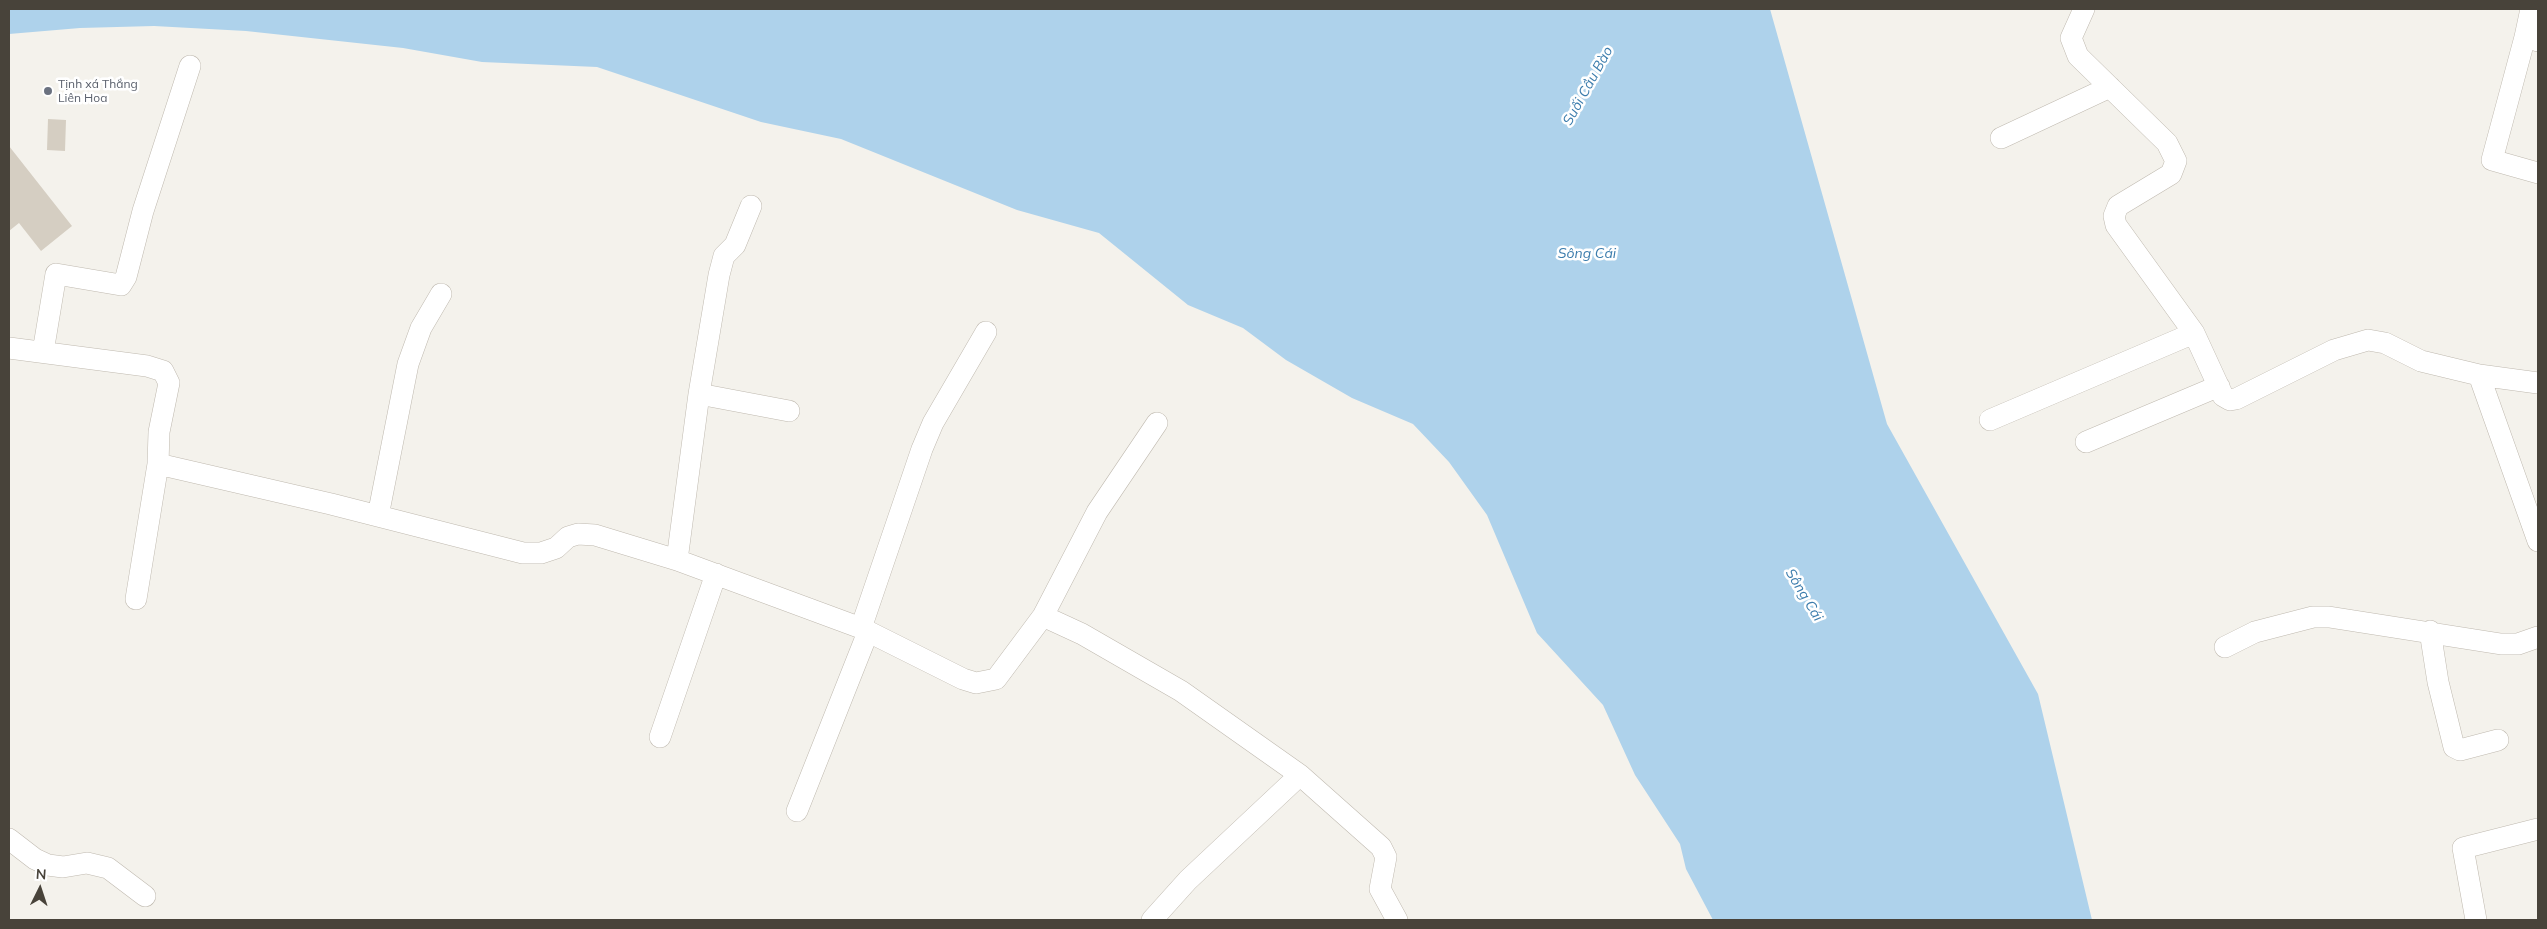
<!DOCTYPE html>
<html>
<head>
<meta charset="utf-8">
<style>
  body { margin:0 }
  #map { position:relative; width:2547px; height:929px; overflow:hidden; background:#f4f2ec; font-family:Mulish,sans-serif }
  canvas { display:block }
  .frame { position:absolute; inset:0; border:10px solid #48433a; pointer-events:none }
  .north { position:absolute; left:15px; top:864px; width:50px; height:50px; -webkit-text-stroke:4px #fff; paint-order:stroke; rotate:4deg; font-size:14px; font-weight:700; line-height:20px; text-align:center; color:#48433a }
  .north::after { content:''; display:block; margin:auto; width:18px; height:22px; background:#48433a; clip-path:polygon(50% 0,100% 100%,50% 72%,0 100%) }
</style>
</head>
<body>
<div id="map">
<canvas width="2547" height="929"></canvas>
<div class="frame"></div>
<div class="north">N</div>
</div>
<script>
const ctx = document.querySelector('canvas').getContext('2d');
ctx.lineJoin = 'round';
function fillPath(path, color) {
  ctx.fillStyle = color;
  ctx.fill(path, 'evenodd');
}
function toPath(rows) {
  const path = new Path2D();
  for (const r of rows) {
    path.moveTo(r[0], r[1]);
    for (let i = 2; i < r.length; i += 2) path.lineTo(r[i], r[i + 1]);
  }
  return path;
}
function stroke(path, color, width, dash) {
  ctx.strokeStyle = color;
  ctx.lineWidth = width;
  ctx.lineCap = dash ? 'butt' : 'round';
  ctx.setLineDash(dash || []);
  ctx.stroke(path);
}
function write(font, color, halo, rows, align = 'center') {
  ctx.font = font + ' Mulish,sans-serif';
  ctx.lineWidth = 5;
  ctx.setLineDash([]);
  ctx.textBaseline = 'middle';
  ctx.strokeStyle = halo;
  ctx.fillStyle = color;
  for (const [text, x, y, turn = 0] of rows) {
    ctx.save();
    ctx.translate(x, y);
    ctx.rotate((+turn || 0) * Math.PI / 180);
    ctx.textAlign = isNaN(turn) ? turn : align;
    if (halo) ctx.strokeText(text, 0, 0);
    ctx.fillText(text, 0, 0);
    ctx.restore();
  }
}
const water = toPath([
  [9,9,1770,9,1887,424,2038,694,2092,920,1713,920,1686,869,1680,844,1635,775,1603,705,1537,633,1487,515,1449,462,1413,424,1352,398,1286,360,1243,328,1188,305,1099,233,1017,210,841,139,761,122,597,67,482,62,403,48,246,31,154,26,80,28,9,34]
]);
const building = toPath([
  [48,119,66,120,65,151,47,150],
  [9,146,72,226,41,251,19,223,9,231]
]);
const street = toPath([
  [2084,9,2071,38,2078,56,2167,143,2176,161,2171,174,2118,206,2114,216,2116,225,2194,333,2223,396,2230,400,2236,399,2334,350,2368,340,2385,343,2421,361,2479,375,2538,541],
  [2531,9,2525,37,2538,41],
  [2525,37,2492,160,2538,173],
  [2001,138,2110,87],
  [9,348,147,366,163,371,169,383,159,432,158,464,331,504,523,553,541,553,556,548,568,537,578,534,595,535,677,560,861,628,963,679,976,683,996,679,1043,616,1082,634,1181,691,1300,775],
  [43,352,56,274,121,285,126,277,143,211,190,66],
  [2479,375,2538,383],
  [699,394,789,411],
  [1990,420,2194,333],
  [2086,442,2219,386],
  [378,516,408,364,421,328,441,294],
  [677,560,699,394,719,275,724,256,735,245,751,206],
  [136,599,158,464],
  [1043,616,1097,512,1157,423],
  [861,628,922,449,933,423,986,332],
  [2430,631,2438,682,2454,747,2460,750,2498,740],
  [2225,647,2255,632,2313,617,2329,617,2501,644,2518,644,2538,637],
  [660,737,716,574],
  [797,811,868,632],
  [9,839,35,859,48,865,63,867,87,863,108,868,145,896],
  [1152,920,1188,880,1300,775,1381,847,1386,857,1380,889,1397,920],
  [2476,920,2463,848,2538,829]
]);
const markers = [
  [48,91,5,"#6b7280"]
];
const worshipNames = [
  ["Tịnh xá Thắng",58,84],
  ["Liên Hoa",58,98]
];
const waterNames = [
  ["Suối Cầu Bào",1588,86,-61],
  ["Sông Cái",1587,254],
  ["Sông Cái",1804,595,59]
];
fillPath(water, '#aed2eb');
fillPath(building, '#d5cec2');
stroke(street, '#bfb9af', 22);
stroke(street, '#fff', 21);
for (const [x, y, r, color] of markers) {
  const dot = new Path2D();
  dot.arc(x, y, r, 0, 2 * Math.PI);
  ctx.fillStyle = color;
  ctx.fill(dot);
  stroke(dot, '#fff', 2);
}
write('12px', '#5b616d', '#fff', worshipNames, 'left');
write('italic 14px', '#3b7cac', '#fff', waterNames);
</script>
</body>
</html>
